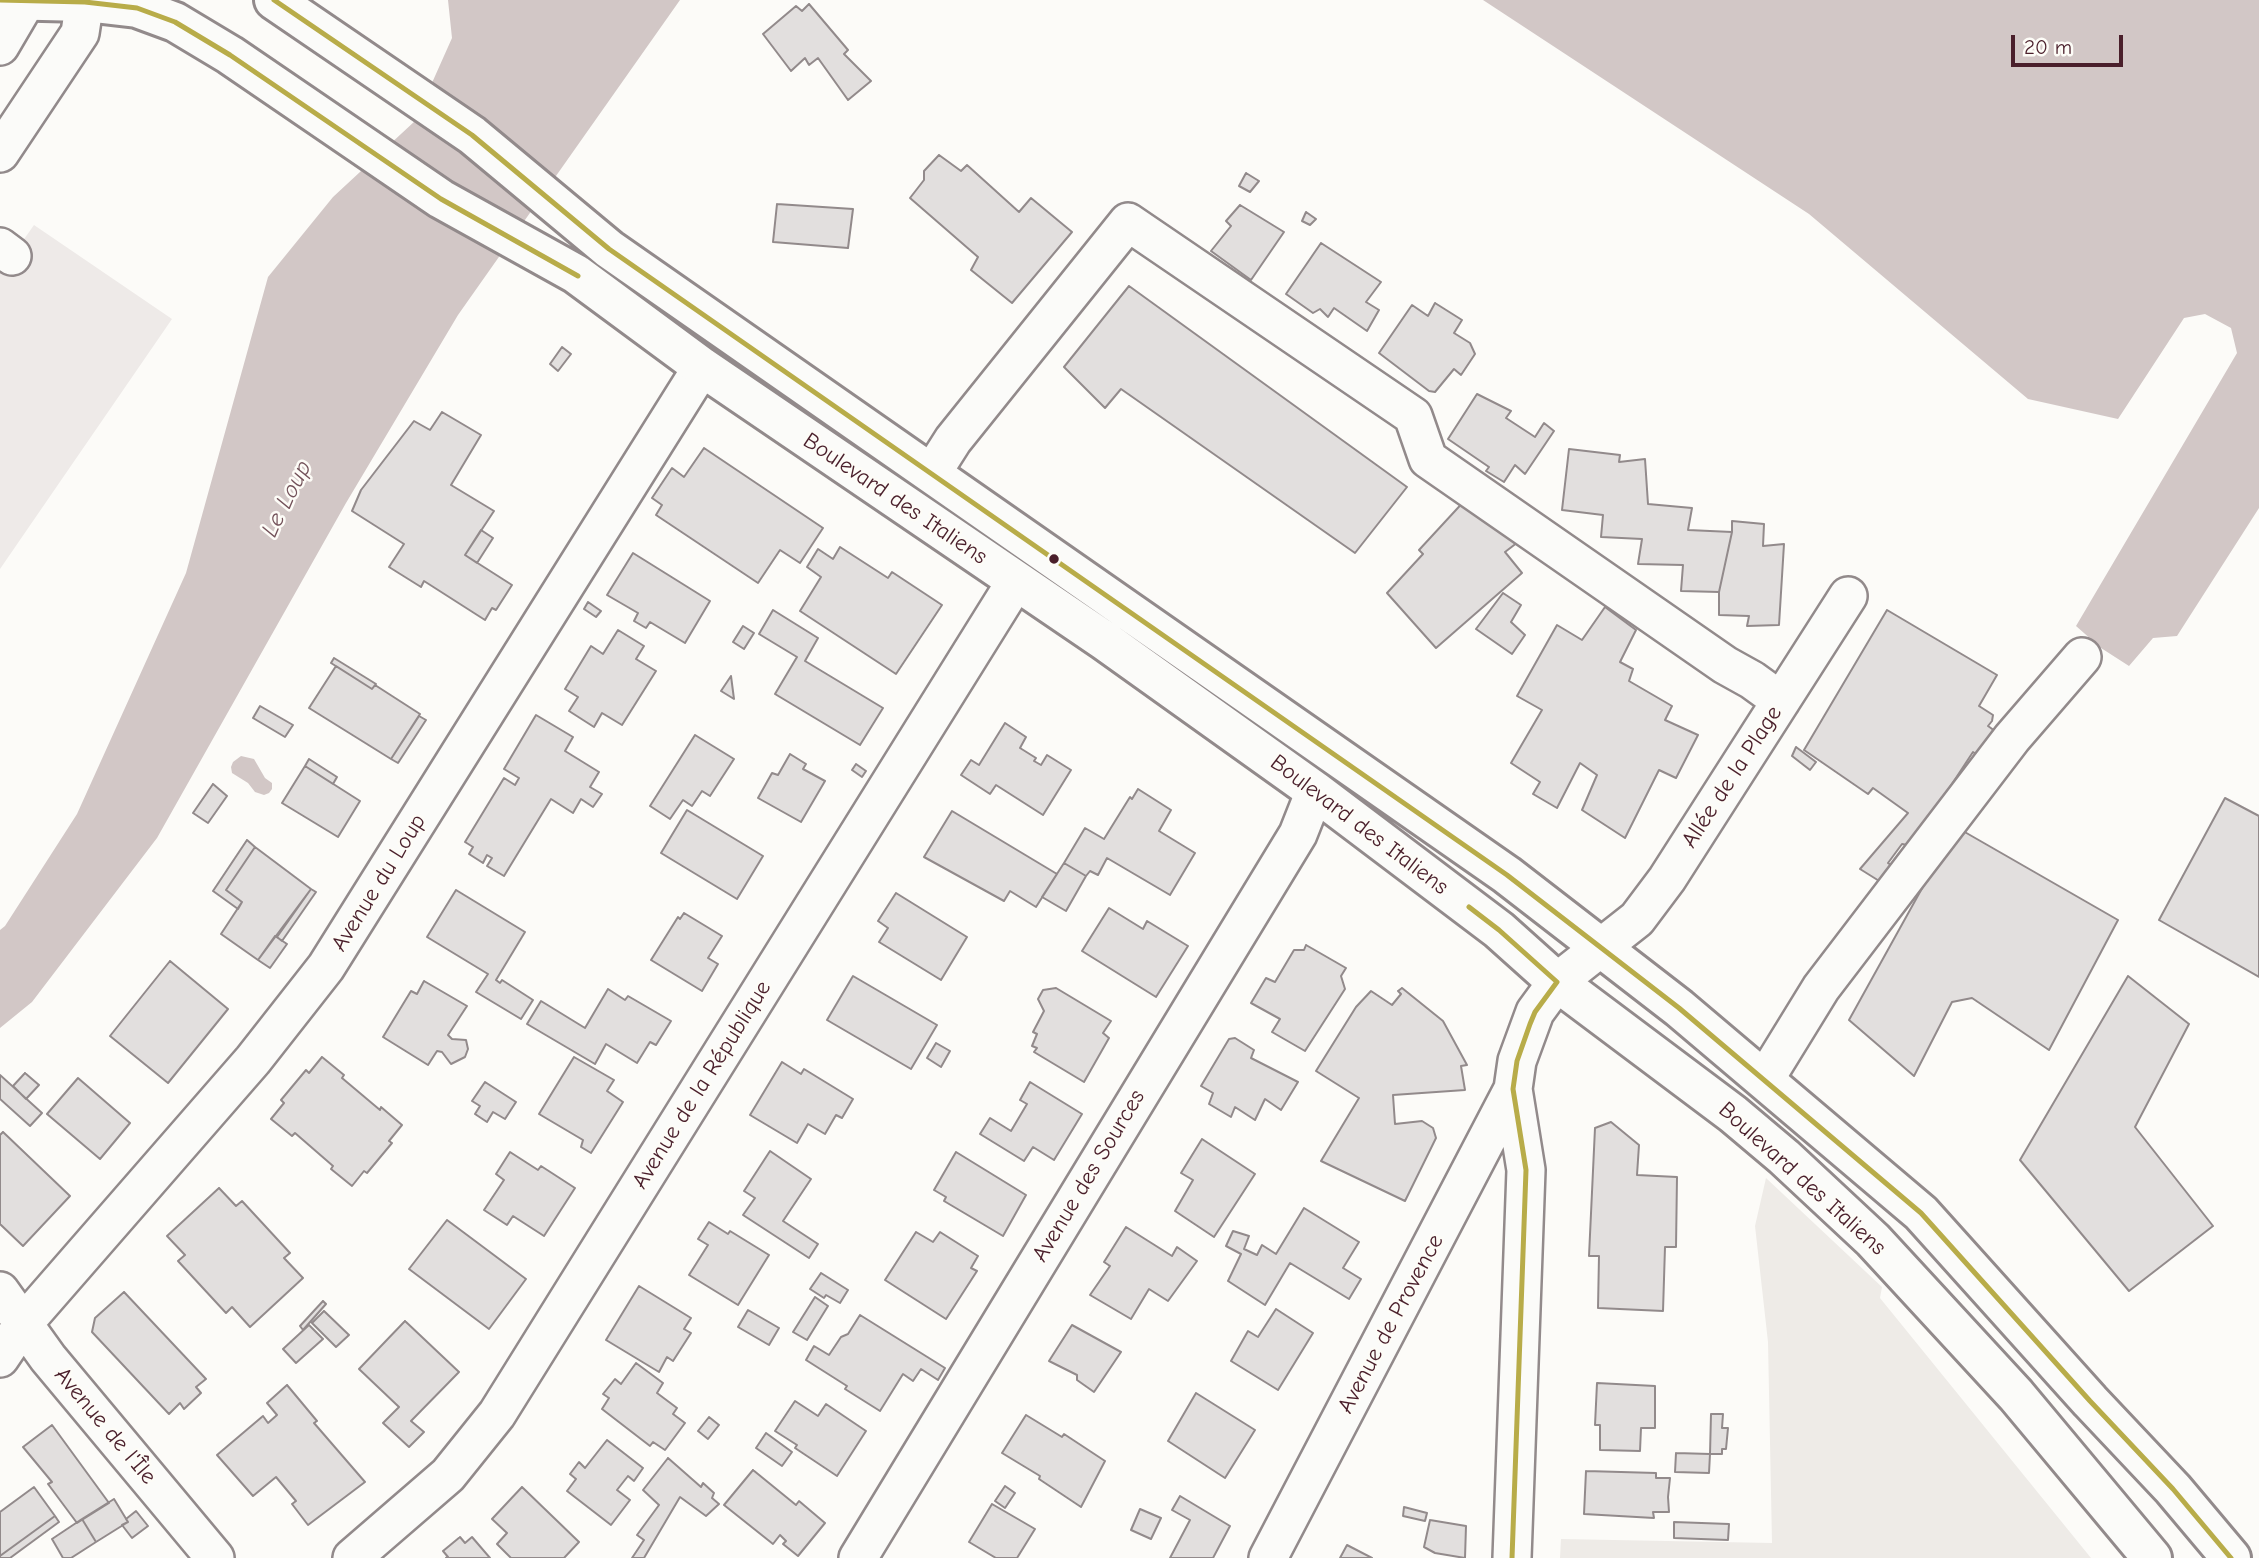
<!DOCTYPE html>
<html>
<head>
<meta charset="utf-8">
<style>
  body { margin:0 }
  #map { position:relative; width:2259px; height:1558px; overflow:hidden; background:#fcfbf8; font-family:"Comic Neue",sans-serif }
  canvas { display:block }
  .scale { position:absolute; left:2011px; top:35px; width:112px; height:32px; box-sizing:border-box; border:4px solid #4a1f2b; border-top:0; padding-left:9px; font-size:21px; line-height:24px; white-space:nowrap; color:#4a1f2b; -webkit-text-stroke:5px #fdfcf7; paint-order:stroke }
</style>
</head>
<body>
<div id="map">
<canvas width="2259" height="1558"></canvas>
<div class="scale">20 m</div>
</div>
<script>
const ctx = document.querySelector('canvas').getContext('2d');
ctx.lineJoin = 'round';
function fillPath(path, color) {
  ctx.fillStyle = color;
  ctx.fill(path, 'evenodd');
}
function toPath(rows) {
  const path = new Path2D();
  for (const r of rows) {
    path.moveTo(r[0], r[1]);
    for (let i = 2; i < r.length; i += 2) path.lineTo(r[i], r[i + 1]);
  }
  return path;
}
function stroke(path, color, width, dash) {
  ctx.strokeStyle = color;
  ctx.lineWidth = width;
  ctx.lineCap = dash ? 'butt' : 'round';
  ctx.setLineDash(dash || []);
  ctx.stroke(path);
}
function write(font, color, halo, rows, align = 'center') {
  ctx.font = font + ' "Comic Neue",sans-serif';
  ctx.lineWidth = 5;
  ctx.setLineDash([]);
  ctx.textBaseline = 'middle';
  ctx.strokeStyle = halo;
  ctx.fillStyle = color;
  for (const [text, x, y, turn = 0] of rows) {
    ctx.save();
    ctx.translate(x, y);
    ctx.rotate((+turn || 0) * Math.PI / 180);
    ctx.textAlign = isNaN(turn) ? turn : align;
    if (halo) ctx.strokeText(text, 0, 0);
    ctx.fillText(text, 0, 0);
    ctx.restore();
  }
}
const built = toPath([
  [1766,1178,1882,1287,1880,1298,2091,1558,1560,1558,1561,1539,1772,1543,1768,1342,1755,1226]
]);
const green = toPath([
  [34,225,172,319,0,569,0,268,3,269]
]);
const water = toPath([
  [448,0,680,0,458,315,346,503,157,838,32,1002,0,1028,0,930,5,926,77,814,186,573,268,277,333,197,415,121,452,38],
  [1483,0,2259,0,2259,508,2177,636,2153,638,2129,666,2101,648,2076,626,2237,353,2231,328,2205,314,2184,318,2118,419,2028,399,1809,214],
  [241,756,254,759,265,778,272,783,272,789,269,793,264,795,255,792,248,783,232,773,231,767,233,762]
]);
const building = toPath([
  [809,4,848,50,844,54,871,81,848,100,818,58,809,65,805,58,791,71,763,34,796,6,802,11,809,4],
  [939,155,961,171,967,165,1019,212,1031,198,1072,232,1012,303,971,270,978,257,910,198,924,180,924,171,939,155],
  [1246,173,1259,181,1250,192,1239,186,1246,173],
  [777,204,853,209,848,248,773,242,777,204],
  [1240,205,1284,232,1251,280,1211,251,1231,226,1226,221,1240,205],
  [1306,212,1316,219,1310,225,1302,221,1306,212],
  [1321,243,1381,282,1366,302,1379,310,1367,331,1334,308,1328,317,1320,309,1313,313,1286,294,1321,243],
  [1129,286,1407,487,1355,553,1121,389,1105,408,1064,367,1129,286],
  [1435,303,1462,320,1454,333,1470,343,1475,354,1461,375,1454,369,1435,392,1429,391,1379,353,1412,305,1428,316,1435,303],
  [562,347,571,354,558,371,550,364,562,347],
  [1477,394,1511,411,1506,418,1535,437,1544,423,1554,431,1525,474,1515,465,1504,482,1486,471,1489,467,1448,439,1477,394],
  [442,412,481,435,451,485,494,511,465,555,512,585,496,610,492,608,485,620,424,581,421,587,389,567,404,544,352,511,361,490,414,421,430,430,442,412],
  [704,448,823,528,800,563,780,550,758,583,656,515,662,505,652,498,672,468,684,477,704,448],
  [1569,449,1620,455,1619,462,1645,459,1648,504,1692,508,1688,530,1732,532,1719,592,1681,591,1683,565,1638,564,1642,539,1601,537,1603,515,1562,510,1569,449],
  [1467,498,1522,539,1505,552,1522,573,1436,648,1387,593,1423,554,1419,550,1467,498],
  [1732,521,1764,524,1763,546,1784,544,1779,625,1747,626,1749,616,1719,615,1719,592,1732,532,1732,521],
  [481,530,493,538,477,563,465,555,481,530],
  [840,547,888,578,892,572,942,605,896,674,800,611,821,577,807,567,818,549,833,559,840,547],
  [633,553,710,601,685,643,650,622,646,628,634,621,638,613,607,595,633,553],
  [1503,593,1521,605,1511,622,1525,635,1512,654,1476,629,1503,593],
  [588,602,601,611,596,617,584,609,588,602],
  [1605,607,1636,630,1620,662,1633,669,1629,681,1672,706,1665,720,1698,735,1676,778,1659,770,1625,838,1582,810,1597,775,1580,763,1557,808,1533,794,1540,782,1511,763,1542,710,1517,696,1557,625,1582,640,1605,607],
  [773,610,818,638,805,661,883,708,860,745,775,694,797,657,759,634,773,610],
  [1887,610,1997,675,1979,706,1993,715,1992,721,1988,726,1995,731,1977,755,1973,752,1950,787,1955,793,1912,846,1902,844,1888,863,1895,868,1884,884,1860,869,1908,813,1873,788,1868,794,1804,750,1887,610],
  [743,626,754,633,744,649,733,642,743,626],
  [618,630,644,646,636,659,656,671,622,725,602,713,594,727,569,711,578,697,565,689,591,646,603,654,618,630],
  [334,658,376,684,372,689,331,663,334,658],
  [336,666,372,689,375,685,420,714,391,759,309,708,336,666],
  [731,676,734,699,721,691,731,676],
  [260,706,293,725,285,737,253,718,260,706],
  [536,715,573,737,565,751,599,772,590,787,602,794,593,807,581,799,573,813,551,799,504,876,487,866,492,858,487,855,483,863,469,854,473,847,465,842,504,778,515,785,519,778,504,769,536,715],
  [419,716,426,720,398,763,391,759,419,716],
  [1005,723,1026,737,1020,748,1036,758,1034,761,1041,765,1047,755,1071,770,1043,815,996,785,990,794,961,775,971,760,979,765,1005,723],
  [695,735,734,759,710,796,702,791,692,806,683,800,670,819,650,806,695,735],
  [1796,747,1816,762,1810,770,1792,756,1796,747],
  [790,754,806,764,803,769,825,781,801,822,758,798,772,773,778,775,790,754],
  [309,759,337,777,333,784,305,766,309,759],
  [856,764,866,771,862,777,852,770,856,764],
  [305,766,360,801,338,837,282,803,305,766],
  [213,784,227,796,208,823,193,813,213,784],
  [1138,789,1171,810,1159,831,1195,853,1170,895,1107,858,1098,875,1090,871,1086,876,1064,863,1085,828,1104,839,1130,797,1132,799,1138,789],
  [2225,798,2259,816,2259,977,2159,920,2225,798],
  [687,810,763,856,737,899,661,853,687,810],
  [952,811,1057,874,1036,907,1010,891,1004,901,924,857,952,811],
  [1956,827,2118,920,2049,1050,1972,998,1952,1002,1914,1076,1849,1020,1956,827],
  [247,840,255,847,226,890,242,902,238,909,213,891,247,840],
  [255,847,311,889,258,960,221,934,242,902,226,890,255,847],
  [1064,863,1086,876,1066,911,1042,897,1064,863],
  [311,889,316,892,282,941,277,937,311,889],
  [456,890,525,932,496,980,500,983,502,980,533,1000,521,1019,476,992,488,974,427,937,456,890],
  [896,893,967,937,941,980,879,942,888,928,878,921,896,893],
  [1109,908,1143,929,1147,921,1188,946,1156,997,1082,951,1109,908],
  [684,913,722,936,708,958,718,964,702,991,651,960,678,917,680,919,684,913],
  [275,936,287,944,270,968,258,960,275,936],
  [1306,945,1346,968,1341,976,1345,989,1305,1051,1272,1032,1280,1019,1251,1003,1266,978,1275,982,1294,950,1304,950,1306,945],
  [170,961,228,1009,168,1083,110,1036,170,961],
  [853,976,937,1025,911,1069,827,1020,853,976],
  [2128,976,2189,1024,2135,1127,2213,1226,2129,1291,2020,1160,2128,976],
  [424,981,467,1006,448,1035,452,1039,466,1040,468,1049,465,1057,451,1064,442,1052,437,1051,428,1065,383,1037,411,991,417,994,424,981],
  [1056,988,1111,1021,1103,1033,1109,1038,1084,1082,1034,1052,1037,1048,1032,1046,1037,1034,1033,1032,1044,1011,1038,999,1043,990,1056,988],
  [1402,988,1443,1021,1467,1065,1461,1066,1465,1090,1393,1095,1395,1124,1422,1121,1433,1128,1436,1138,1405,1201,1321,1161,1359,1098,1316,1071,1356,1007,1371,991,1392,1005,1401,994,1398,991,1402,988],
  [608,989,625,1000,628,996,671,1021,656,1045,650,1042,637,1063,606,1044,595,1064,527,1024,541,1001,585,1028,608,989],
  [1235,1038,1254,1050,1251,1058,1298,1082,1281,1110,1265,1099,1255,1120,1235,1107,1231,1117,1209,1104,1213,1093,1201,1086,1229,1039,1235,1038],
  [936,1043,950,1051,941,1067,927,1058,936,1043],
  [322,1057,344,1075,342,1078,380,1110,381,1107,402,1125,389,1141,392,1143,367,1173,364,1171,352,1186,331,1169,333,1166,295,1133,292,1136,271,1119,284,1103,281,1100,306,1070,309,1073,322,1057],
  [574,1057,614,1080,607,1091,623,1102,591,1153,581,1147,583,1140,539,1114,574,1057],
  [782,1062,801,1074,804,1069,853,1099,842,1118,836,1115,825,1134,808,1124,797,1143,750,1115,782,1062],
  [25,1073,39,1085,26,1099,13,1086,25,1073],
  [0,1075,42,1113,30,1126,0,1099,0,1075],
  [78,1078,130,1123,100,1159,47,1114,78,1078],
  [485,1082,516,1102,505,1119,493,1112,487,1122,475,1114,480,1106,472,1101,485,1082],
  [1030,1082,1082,1114,1054,1160,1033,1147,1024,1161,980,1134,990,1118,1011,1131,1027,1104,1020,1100,1030,1082],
  [1611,1122,1639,1145,1637,1175,1677,1177,1676,1247,1665,1247,1663,1311,1598,1308,1599,1256,1589,1256,1595,1128,1611,1122],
  [3,1132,70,1196,23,1246,0,1224,0,1135,3,1132],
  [1202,1139,1255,1174,1214,1237,1175,1211,1193,1180,1181,1173,1202,1139],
  [770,1151,811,1179,783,1221,818,1244,809,1258,743,1215,755,1198,744,1191,770,1151],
  [510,1152,538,1170,541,1166,575,1188,544,1236,513,1216,507,1225,484,1210,504,1180,496,1174,510,1152],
  [956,1152,1026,1195,1003,1236,944,1201,946,1197,934,1190,956,1152],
  [219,1188,236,1206,242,1201,290,1253,284,1258,303,1278,250,1327,232,1307,226,1313,178,1261,185,1255,167,1236,219,1188],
  [1304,1208,1359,1242,1343,1268,1361,1279,1349,1299,1290,1263,1265,1305,1228,1281,1241,1254,1226,1246,1233,1231,1249,1236,1244,1249,1257,1255,1262,1245,1276,1254,1304,1208],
  [447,1220,526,1279,489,1329,409,1269,447,1220],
  [709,1222,728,1234,730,1231,769,1255,738,1305,689,1275,708,1245,698,1239,709,1222],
  [1126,1227,1172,1256,1177,1247,1197,1261,1168,1301,1149,1289,1131,1319,1090,1295,1110,1266,1104,1262,1126,1227],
  [916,1232,933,1242,940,1232,978,1256,971,1268,977,1271,946,1319,885,1280,916,1232],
  [821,1273,848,1290,840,1303,826,1295,824,1298,810,1289,821,1273],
  [639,1286,691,1318,684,1329,691,1333,673,1361,667,1357,659,1372,606,1340,639,1286],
  [124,1292,206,1379,196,1387,201,1393,184,1409,180,1403,169,1414,92,1332,95,1318,124,1292],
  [815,1297,828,1306,807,1340,793,1332,815,1297],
  [323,1301,326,1304,303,1330,300,1326,323,1301],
  [1276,1309,1313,1333,1278,1390,1231,1361,1248,1331,1258,1337,1276,1309],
  [748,1310,779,1328,769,1345,738,1327,748,1310],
  [324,1311,349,1335,336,1347,312,1323,324,1311],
  [860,1315,945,1368,938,1380,921,1369,913,1381,903,1374,880,1411,845,1389,847,1386,806,1360,814,1346,829,1355,841,1337,848,1334,860,1315],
  [405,1321,459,1372,411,1421,424,1432,409,1447,383,1423,399,1407,359,1369,405,1321],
  [309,1325,323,1339,296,1363,283,1349,309,1325],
  [1072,1325,1121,1352,1094,1392,1077,1380,1077,1375,1049,1361,1072,1325],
  [636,1363,663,1383,657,1393,677,1408,673,1414,685,1423,665,1450,653,1442,650,1446,602,1409,609,1398,603,1394,615,1379,621,1384,636,1363],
  [1597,1383,1655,1386,1655,1428,1641,1428,1640,1451,1600,1450,1600,1425,1595,1425,1597,1383],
  [287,1385,317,1421,314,1423,365,1482,308,1525,292,1504,296,1501,276,1477,253,1496,217,1455,263,1416,268,1423,277,1415,267,1403,287,1385],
  [1196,1393,1255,1430,1225,1478,1168,1441,1196,1393],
  [795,1401,818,1416,826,1404,866,1431,837,1476,795,1448,797,1445,775,1431,795,1401],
  [1711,1414,1723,1414,1722,1428,1728,1428,1726,1449,1722,1449,1722,1454,1710,1454,1711,1414],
  [1026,1415,1062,1437,1064,1434,1105,1461,1081,1507,1039,1479,1040,1476,1002,1453,1026,1415],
  [709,1417,719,1425,708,1439,698,1431,709,1417],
  [52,1425,109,1503,77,1523,48,1484,52,1482,23,1447,52,1425],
  [766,1433,792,1452,782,1466,756,1448,766,1433],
  [607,1440,643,1468,634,1481,628,1476,617,1490,630,1500,611,1525,567,1491,576,1479,570,1474,579,1462,585,1468,607,1440],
  [1676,1453,1710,1454,1709,1473,1675,1472,1676,1453],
  [668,1458,701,1487,703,1483,714,1493,712,1498,719,1504,706,1516,680,1497,644,1558,632,1558,644,1540,637,1535,659,1505,643,1490,668,1458],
  [753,1470,796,1505,799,1501,825,1523,798,1556,783,1544,786,1541,780,1535,773,1544,724,1505,753,1470],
  [1586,1471,1656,1473,1656,1478,1670,1478,1668,1497,1669,1512,1653,1512,1654,1518,1584,1514,1586,1471],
  [1005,1486,1015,1493,1005,1508,995,1501,1005,1486],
  [34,1487,55,1516,0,1556,0,1512,34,1487],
  [522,1487,579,1542,564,1558,511,1558,497,1544,507,1533,492,1519,522,1487],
  [1180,1496,1230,1526,1213,1558,1170,1558,1190,1520,1172,1510,1180,1496],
  [114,1499,128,1522,96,1542,82,1519,114,1499],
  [992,1504,1035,1529,1017,1558,996,1558,969,1542,992,1504],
  [1404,1507,1427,1513,1425,1521,1403,1516,1404,1507],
  [1140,1509,1161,1518,1151,1539,1131,1530,1140,1509],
  [136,1511,148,1526,132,1538,122,1525,128,1522,126,1519,136,1511],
  [55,1516,59,1522,10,1558,0,1558,0,1556,55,1516],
  [82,1519,96,1542,71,1558,63,1558,52,1539,82,1519],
  [1430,1520,1466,1526,1465,1558,1435,1553,1424,1547,1430,1520],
  [1674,1522,1729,1524,1728,1540,1674,1538,1674,1522],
  [460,1537,465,1543,472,1537,490,1558,446,1558,448,1557,443,1551,460,1537],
  [1347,1545,1372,1558,1340,1558,1347,1545]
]);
const minor = toPath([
  [0,46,27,0],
  [0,153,80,33,85,0],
  [0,247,12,256],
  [932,473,953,440,1128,222,1413,416,1428,459,1725,665,1752,680,1781,701],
  [1765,1079,1821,988,2012,738,2082,657],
  [0,1291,48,1358,215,1558],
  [0,1358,23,1324,253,1060,326,967,702,367],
  [352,1558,448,1475,497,1414,1016,581],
  [858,1558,1298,834,1315,791],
  [1268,1558,1513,1089],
  [1512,1558,1526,1170,1513,1089,1517,1061,1535,1012,1557,982,1637,919,1667,879,1848,596]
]);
const major = toPath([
  [0,0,85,2,137,8,175,22,230,55,441,199,576,274,702,367,1105,641,1315,791,1499,930,1557,982,1733,1114,1784,1157,1873,1240,2016,1395,2152,1558],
  [274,0,472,135,609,249,1507,875,1679,1008,1921,1213,2090,1401,2173,1489,2231,1558]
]);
const bus1 = toPath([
  [0,0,85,2,137,8,175,22,230,55,441,199,578,276],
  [274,0,472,135,609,249,1507,875,1679,1008,1921,1213,2090,1401,2173,1489,2231,1558],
  [1469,907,1499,930,1557,982,1535,1012,1530,1024,1517,1061,1513,1089,1526,1170,1512,1558]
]);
const markers = [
  [1054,559,6,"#4a1f2b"]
];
const streetNames = [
  ["Boulevard des Italiens",895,499,34],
  ["Allée de la Plage",1732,777,-57],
  ["Boulevard des Italiens",1359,825,37],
  ["Avenue du Loup",379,883,-58],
  ["Avenue de la République",702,1085,-58],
  ["Avenue des Sources",1089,1176,-59],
  ["Boulevard des Italiens",1802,1179,42],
  ["Avenue de Provence",1391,1324,-62],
  ["Avenue de l'Île",105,1426,50]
];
const waterNames = [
  ["Le Loup",287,499,-63]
];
fillPath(built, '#eeebe7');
fillPath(green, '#eeeae8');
fillPath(water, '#d2c7c6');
fillPath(building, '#e2dfde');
stroke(building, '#928a8b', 2);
stroke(minor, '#928a8b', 42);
stroke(major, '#928a8b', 44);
stroke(minor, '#fbfbf9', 37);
stroke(major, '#fbfbf9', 38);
stroke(bus1, '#b8ac49', 5);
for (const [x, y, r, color] of markers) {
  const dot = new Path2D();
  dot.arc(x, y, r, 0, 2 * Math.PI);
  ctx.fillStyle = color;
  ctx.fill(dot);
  stroke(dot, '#fdfcf7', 2.5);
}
write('23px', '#4a1f2b', '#fdfcf7', streetNames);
write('italic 24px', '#73525a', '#fdfcf7', waterNames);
</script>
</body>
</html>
